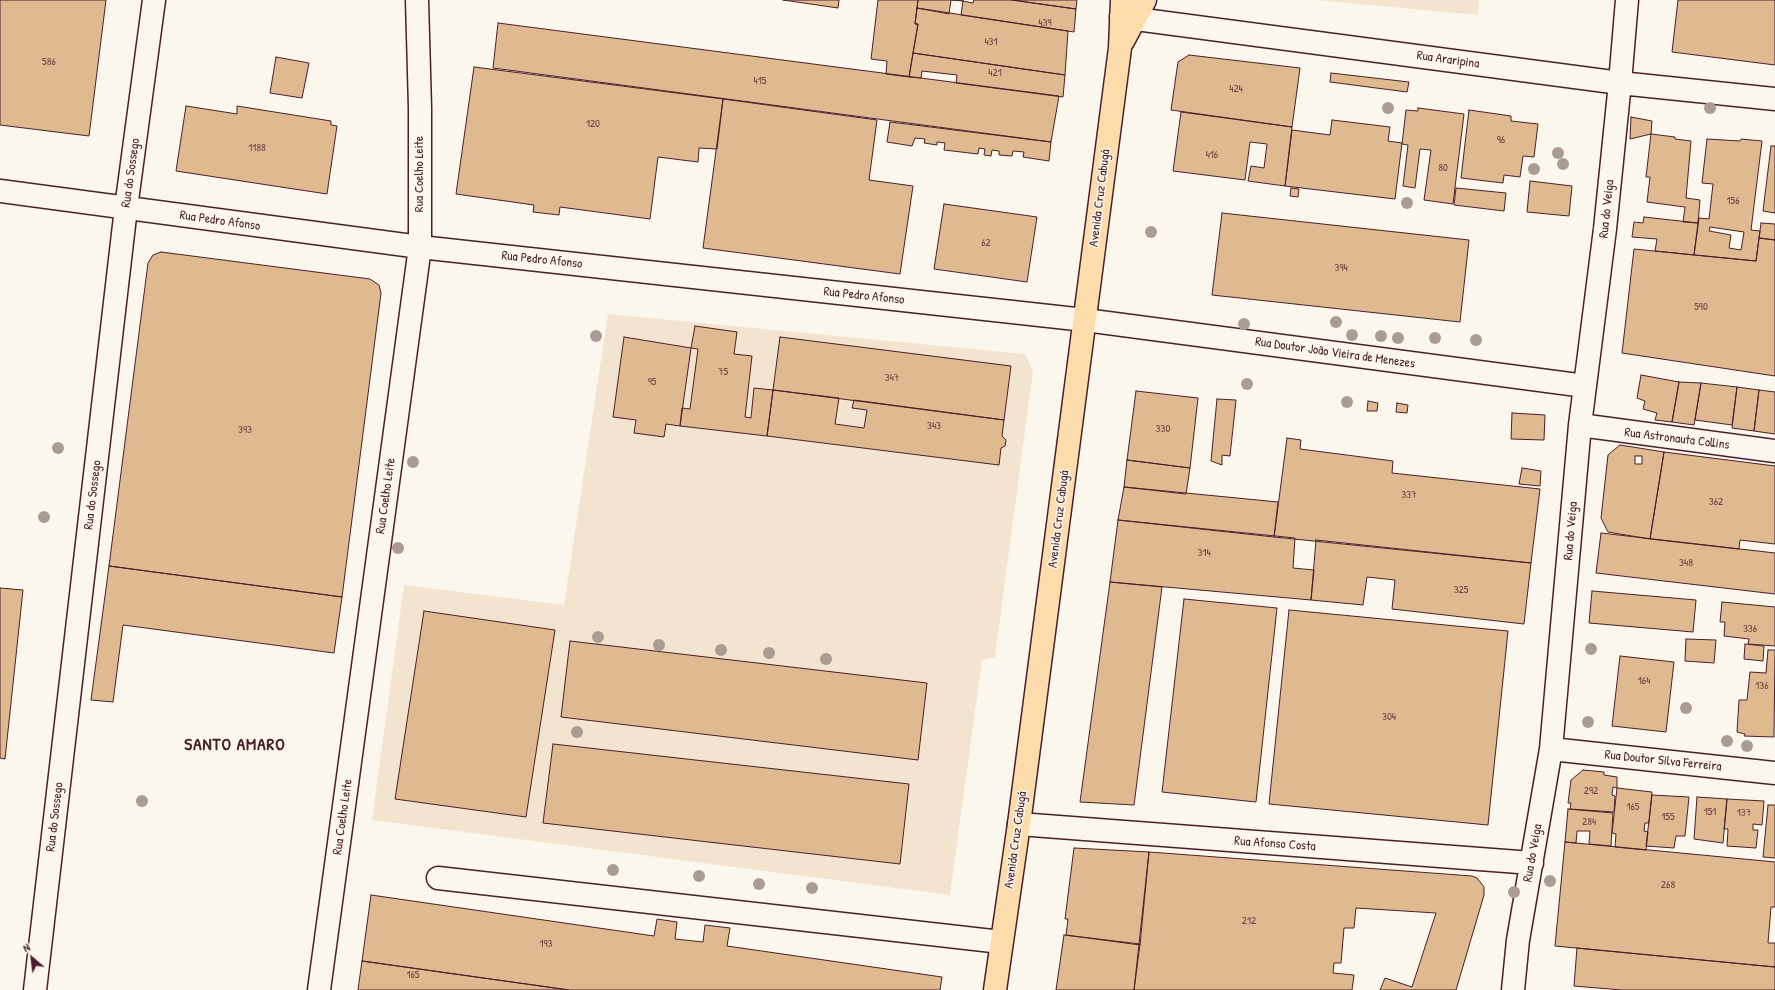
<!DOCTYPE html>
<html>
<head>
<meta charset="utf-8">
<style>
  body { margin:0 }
  #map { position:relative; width:1775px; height:990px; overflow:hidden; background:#fbf7ec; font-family:"Patrick Hand",sans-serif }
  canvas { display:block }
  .north { position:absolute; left:12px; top:938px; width:40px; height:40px; -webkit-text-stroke:3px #fbf7ec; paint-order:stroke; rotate:332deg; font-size:11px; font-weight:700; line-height:16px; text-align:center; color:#4a1f2b }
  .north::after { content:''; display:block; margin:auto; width:14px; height:18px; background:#4a1f2b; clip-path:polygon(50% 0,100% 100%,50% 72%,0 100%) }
</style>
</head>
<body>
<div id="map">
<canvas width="1775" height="990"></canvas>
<div class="north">N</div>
</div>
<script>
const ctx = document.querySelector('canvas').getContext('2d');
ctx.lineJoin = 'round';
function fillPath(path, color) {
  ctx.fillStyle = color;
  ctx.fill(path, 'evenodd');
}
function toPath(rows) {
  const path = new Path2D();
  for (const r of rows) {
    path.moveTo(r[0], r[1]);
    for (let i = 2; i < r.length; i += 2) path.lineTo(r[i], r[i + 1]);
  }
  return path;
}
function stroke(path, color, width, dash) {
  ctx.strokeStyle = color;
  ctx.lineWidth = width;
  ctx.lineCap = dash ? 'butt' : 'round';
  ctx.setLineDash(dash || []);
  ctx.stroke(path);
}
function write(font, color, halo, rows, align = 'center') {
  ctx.font = font + ' "Patrick Hand",sans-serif';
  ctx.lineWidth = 3;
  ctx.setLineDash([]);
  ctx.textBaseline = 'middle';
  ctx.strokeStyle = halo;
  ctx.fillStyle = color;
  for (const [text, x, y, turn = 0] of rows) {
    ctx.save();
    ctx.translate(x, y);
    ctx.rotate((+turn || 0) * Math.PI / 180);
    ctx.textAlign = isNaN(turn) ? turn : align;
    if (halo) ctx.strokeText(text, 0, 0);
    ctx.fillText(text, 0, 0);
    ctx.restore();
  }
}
const built = toPath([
  [1316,0,1479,0,1478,15],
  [608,314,1025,354,1033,371,995,657,982,660,950,895,372,820,404,585,564,605]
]);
const building = toPath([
  [0,0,106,0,89,136,0,125,0,0],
  [783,0,839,0,838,8,783,0],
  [878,0,918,0,915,24,918,24,909,77,886,74,887,61,871,59,878,0],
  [918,0,963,0,963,1,951,0,949,14,917,8,918,0],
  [974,0,1012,0,1076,9,1074,32,961,15,963,1,973,3,974,0],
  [1012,0,1077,0,1076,9,1012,0],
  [1678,0,1775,0,1775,65,1672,52,1678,0],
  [917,8,1068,31,1065,75,913,53,918,24,915,24,917,8],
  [498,23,1059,96,1051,142,493,68,498,23],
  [913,53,1065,75,1063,97,956,83,957,75,922,71,921,78,909,77,913,53],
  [1189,55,1300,68,1292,127,1171,110,1178,62,1189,55],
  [276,57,309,63,302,98,270,93,276,57],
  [474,67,723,99,717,149,699,148,698,162,658,157,650,219,560,207,559,215,533,212,534,205,456,194,474,67],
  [1331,73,1409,82,1407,92,1330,82,1331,73],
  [723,99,877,120,869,180,913,186,900,274,703,248,723,99],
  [186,106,237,114,237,106,331,121,331,125,337,126,327,194,176,171,186,106],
  [1418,108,1464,114,1453,204,1424,200,1431,150,1420,149,1415,188,1403,186,1408,145,1402,144,1406,110,1418,111,1418,108],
  [1469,110,1511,116,1511,121,1538,124,1534,157,1523,156,1520,177,1504,175,1503,183,1461,178,1469,110],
  [1181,112,1292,127,1285,186,1248,181,1251,166,1264,168,1267,144,1250,142,1245,180,1173,171,1181,112],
  [1631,117,1652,121,1651,134,1630,139,1631,117],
  [1332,120,1390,127,1388,141,1402,143,1395,199,1285,186,1292,130,1330,135,1332,120],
  [890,122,1051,142,1049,161,1023,157,1024,152,1013,151,1012,156,999,155,999,151,992,150,991,156,984,155,985,149,979,148,978,154,944,150,945,143,937,142,937,145,924,143,925,139,915,138,912,146,887,142,890,122],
  [1651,134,1675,137,1675,139,1691,141,1686,198,1700,200,1698,223,1683,222,1685,207,1647,202,1650,177,1646,177,1651,134],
  [1707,139,1740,141,1741,139,1762,141,1751,230,1760,231,1756,261,1694,255,1699,218,1709,219,1713,184,1702,183,1707,139],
  [1771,146,1775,146,1775,213,1763,211,1771,146],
  [1530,181,1572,186,1569,216,1527,212,1530,181],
  [1291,188,1299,189,1298,197,1290,196,1291,188],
  [1456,188,1506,193,1504,211,1454,205,1456,188],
  [944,204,1037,217,1027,282,934,269,944,204],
  [1222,213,1469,240,1460,322,1212,295,1222,213],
  [1644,217,1698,223,1694,255,1655,251,1657,239,1632,237,1634,222,1643,223,1644,217],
  [1761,223,1775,224,1775,240,1759,238,1761,223],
  [1710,227,1744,232,1741,250,1729,248,1731,235,1709,231,1710,227],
  [1759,238,1775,240,1775,376,1622,353,1634,249,1756,261,1759,238],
  [161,252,370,279,379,285,381,293,342,597,109,566,148,263,153,255,161,252],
  [695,326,737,332,734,354,752,356,745,417,751,418,754,388,773,390,767,436,680,426,682,408,690,409,698,349,691,348,695,326],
  [624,337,691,348,680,426,666,424,664,437,634,433,636,420,613,417,624,337],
  [780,337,1011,366,1004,420,773,390,780,337],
  [1641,375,1679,382,1672,422,1655,420,1657,413,1643,409,1645,401,1637,398,1641,375],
  [1679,382,1701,383,1694,425,1672,422,1679,382],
  [1701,383,1737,387,1732,425,1695,420,1701,383],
  [1737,387,1759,390,1754,431,1732,428,1737,387],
  [773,390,839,398,835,424,864,428,867,410,852,408,854,400,1004,420,1002,436,1006,440,1005,446,1001,448,999,465,767,436,773,390],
  [1759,390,1775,392,1775,434,1754,431,1759,390],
  [1136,391,1198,398,1190,468,1127,460,1136,391],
  [1217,399,1236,400,1230,456,1222,455,1222,465,1211,461,1217,399],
  [1368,401,1378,403,1377,411,1367,411,1368,401],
  [1397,403,1408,405,1407,413,1396,412,1397,403],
  [1512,413,1545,415,1544,440,1511,439,1512,413],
  [1287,438,1301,440,1300,449,1393,461,1392,473,1540,489,1531,563,1274,537,1287,438],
  [1620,445,1664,452,1650,539,1608,532,1601,518,1608,455,1620,445],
  [1664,452,1775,466,1775,544,1740,540,1739,549,1650,539,1664,452],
  [1635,456,1642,456,1642,464,1635,464,1635,456],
  [1127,460,1190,468,1186,494,1124,487,1127,460],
  [1522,468,1541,471,1540,486,1519,484,1522,468],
  [1124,487,1278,502,1274,537,1118,520,1124,487],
  [1118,520,1295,538,1293,568,1314,570,1311,600,1110,582,1118,520],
  [1601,533,1775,553,1775,594,1596,573,1601,533],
  [1316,540,1531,563,1524,624,1392,609,1395,580,1367,577,1363,605,1311,600,1316,540],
  [109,566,342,597,334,653,123,625,113,702,91,700,109,566],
  [1110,582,1162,587,1134,805,1080,802,1110,582],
  [0,588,23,590,5,759,0,758,0,588],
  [1592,591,1696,600,1693,632,1589,623,1592,591],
  [1184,599,1277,608,1256,802,1162,792,1184,599],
  [1722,602,1775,607,1775,646,1748,644,1749,639,1724,636,1725,622,1720,622,1722,602],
  [1289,610,1508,631,1488,825,1269,804,1289,610],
  [424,611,555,630,526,817,395,799,424,611],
  [1686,639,1716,640,1714,663,1685,661,1686,639],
  [570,641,927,683,918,760,561,717,570,641],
  [1745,644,1764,646,1763,661,1744,659,1745,644],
  [1768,650,1775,650,1774,737,1744,736,1745,734,1737,732,1739,700,1747,700,1750,672,1766,673,1768,650],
  [1620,656,1674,662,1666,732,1612,726,1620,656],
  [553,744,909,784,900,864,543,823,553,744],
  [1583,770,1604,772,1604,775,1617,777,1617,788,1613,787,1612,795,1615,796,1614,812,1570,809,1571,803,1568,803,1571,780,1583,770],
  [1617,788,1652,792,1649,823,1645,823,1644,831,1648,832,1646,850,1615,847,1616,834,1612,833,1617,788],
  [1652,795,1689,797,1685,836,1676,836,1674,848,1646,846,1652,795],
  [1697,797,1727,799,1723,843,1694,839,1697,797],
  [1727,799,1764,801,1762,825,1753,824,1753,830,1758,830,1756,848,1727,846,1728,829,1724,829,1727,799],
  [1768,805,1775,805,1775,858,1763,857,1768,805],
  [1568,809,1613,813,1611,846,1589,844,1590,831,1577,831,1576,843,1565,842,1568,809],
  [1565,842,1775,862,1775,907,1771,907,1768,943,1775,943,1775,967,1555,946,1565,842],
  [1074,848,1149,852,1140,945,1066,935,1068,919,1065,919,1074,848],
  [1149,852,1472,876,1477,878,1484,887,1484,895,1456,990,1380,990,1385,978,1412,987,1436,913,1356,908,1354,928,1344,928,1341,963,1334,963,1333,973,1354,975,1352,990,1134,990,1149,852],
  [371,895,654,936,657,919,677,922,675,939,703,942,705,925,730,928,727,946,942,977,940,990,569,990,362,961,371,895],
  [1064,935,1140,944,1134,990,1056,990,1064,935],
  [1577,948,1775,967,1775,990,1622,990,1574,986,1577,948],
  [362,961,569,990,358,990,362,961]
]);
const minor = toPath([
  [1121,17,1620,83,1775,99],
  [0,191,420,247,1085,320,1585,386],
  [1580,425,1775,451],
  [1551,749,1775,773],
  [1019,824,1532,863],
  [438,878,1001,942],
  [35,990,126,208,154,0],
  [319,990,420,247,420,108,417,0],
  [1513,990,1518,940,1551,749,1580,425,1605,229,1620,83,1627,0]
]);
const major = toPath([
  [1123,41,1145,0],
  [995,990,1019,824,1120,48,1122,0]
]);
const trees = [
  [1388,108],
  [1710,108],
  [1558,153],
  [1563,164],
  [1534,169],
  [1407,203],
  [1151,232],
  [1336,322],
  [1244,324],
  [1352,335],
  [596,336],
  [1381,336],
  [1398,338],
  [1435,338],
  [1476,340],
  [1247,384],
  [1347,402],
  [58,448],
  [413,462],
  [44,517],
  [398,548],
  [598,637],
  [659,645],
  [1591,649],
  [721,650],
  [769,653],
  [826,659],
  [1686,708],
  [1588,722],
  [577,732],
  [1727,741],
  [1747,746],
  [142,801],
  [613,870],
  [699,876],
  [1550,881],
  [759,884],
  [812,888],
  [1514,892]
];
const numberNames = [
  ["439",1045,23],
  ["431",991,42],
  ["586",49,62],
  ["421",995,73],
  ["415",760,81],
  ["424",1236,89],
  ["120",593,124],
  ["96",1501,140],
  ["1188",257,148],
  ["416",1212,155],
  ["80",1443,168],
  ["156",1733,201],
  ["62",986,243],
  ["394",1341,268],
  ["590",1701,307],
  ["75",723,372],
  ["347",892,378],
  ["95",652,382],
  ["343",934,426],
  ["330",1163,429],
  ["393",245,430],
  ["337",1409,495],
  ["362",1716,502],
  ["314",1204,553],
  ["348",1686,563],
  ["325",1461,590],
  ["336",1750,629],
  ["164",1644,681],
  ["136",1762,686],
  ["304",1389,717],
  ["292",1591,791],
  ["165",1633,807],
  ["151",1710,812],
  ["137",1744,813],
  ["155",1668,817],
  ["284",1589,822],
  ["268",1668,885],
  ["212",1249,921],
  ["193",546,944],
  ["165",413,975]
];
const streetNames = [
  ["Rua Araripina",1448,60,8],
  ["Rua do Sossego",131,173,-82],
  ["Rua Coelho Leite",420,174,-90],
  ["Avenida Cruz Cabugá",1100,198,-83],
  ["Rua do Veiga",1607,209,-84],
  ["Rua Pedro Afonso",220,221,8],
  ["Rua Pedro Afonso",542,260,6],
  ["Rua Pedro Afonso",864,296,6],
  ["Rua Doutor João Vieira de Menezes",1335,353,8],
  ["Rua Astronauta Collins",1677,439,7],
  ["Rua do Sossego",93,495,-83],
  ["Rua Coelho Leite",386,496,-82],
  ["Avenida Cruz Cabugá",1059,519,-83],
  ["Rua do Veiga",1571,531,-85],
  ["Rua Doutor Silva Ferreira",1663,761,6],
  ["Rua do Sossego",55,817,-83],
  ["Rua Coelho Leite",343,817,-82],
  ["Avenida Cruz Cabugá",1016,840,-82],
  ["Rua Afonso Costa",1275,844,4],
  ["Rua do Veiga",1533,853,-80]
];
const districtNames = [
  ["SANTO AMARO",235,745]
];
fillPath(built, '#f3e4d0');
fillPath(building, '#dfb990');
stroke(building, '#4a1f2b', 1);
stroke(minor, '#4a1f2b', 25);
stroke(major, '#4a1f2b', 25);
stroke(minor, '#fbf7ec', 22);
stroke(major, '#fddcac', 22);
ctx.fillStyle = '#ab9c93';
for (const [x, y] of trees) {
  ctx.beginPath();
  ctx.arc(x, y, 6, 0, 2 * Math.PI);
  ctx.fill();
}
write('11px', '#6f4644', null, numberNames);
write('13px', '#4a1f2b', '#fbf7ec', streetNames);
ctx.letterSpacing = '1px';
write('bold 17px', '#4a1f2b', '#fbf7ec', districtNames);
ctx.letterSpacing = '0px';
</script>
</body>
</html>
